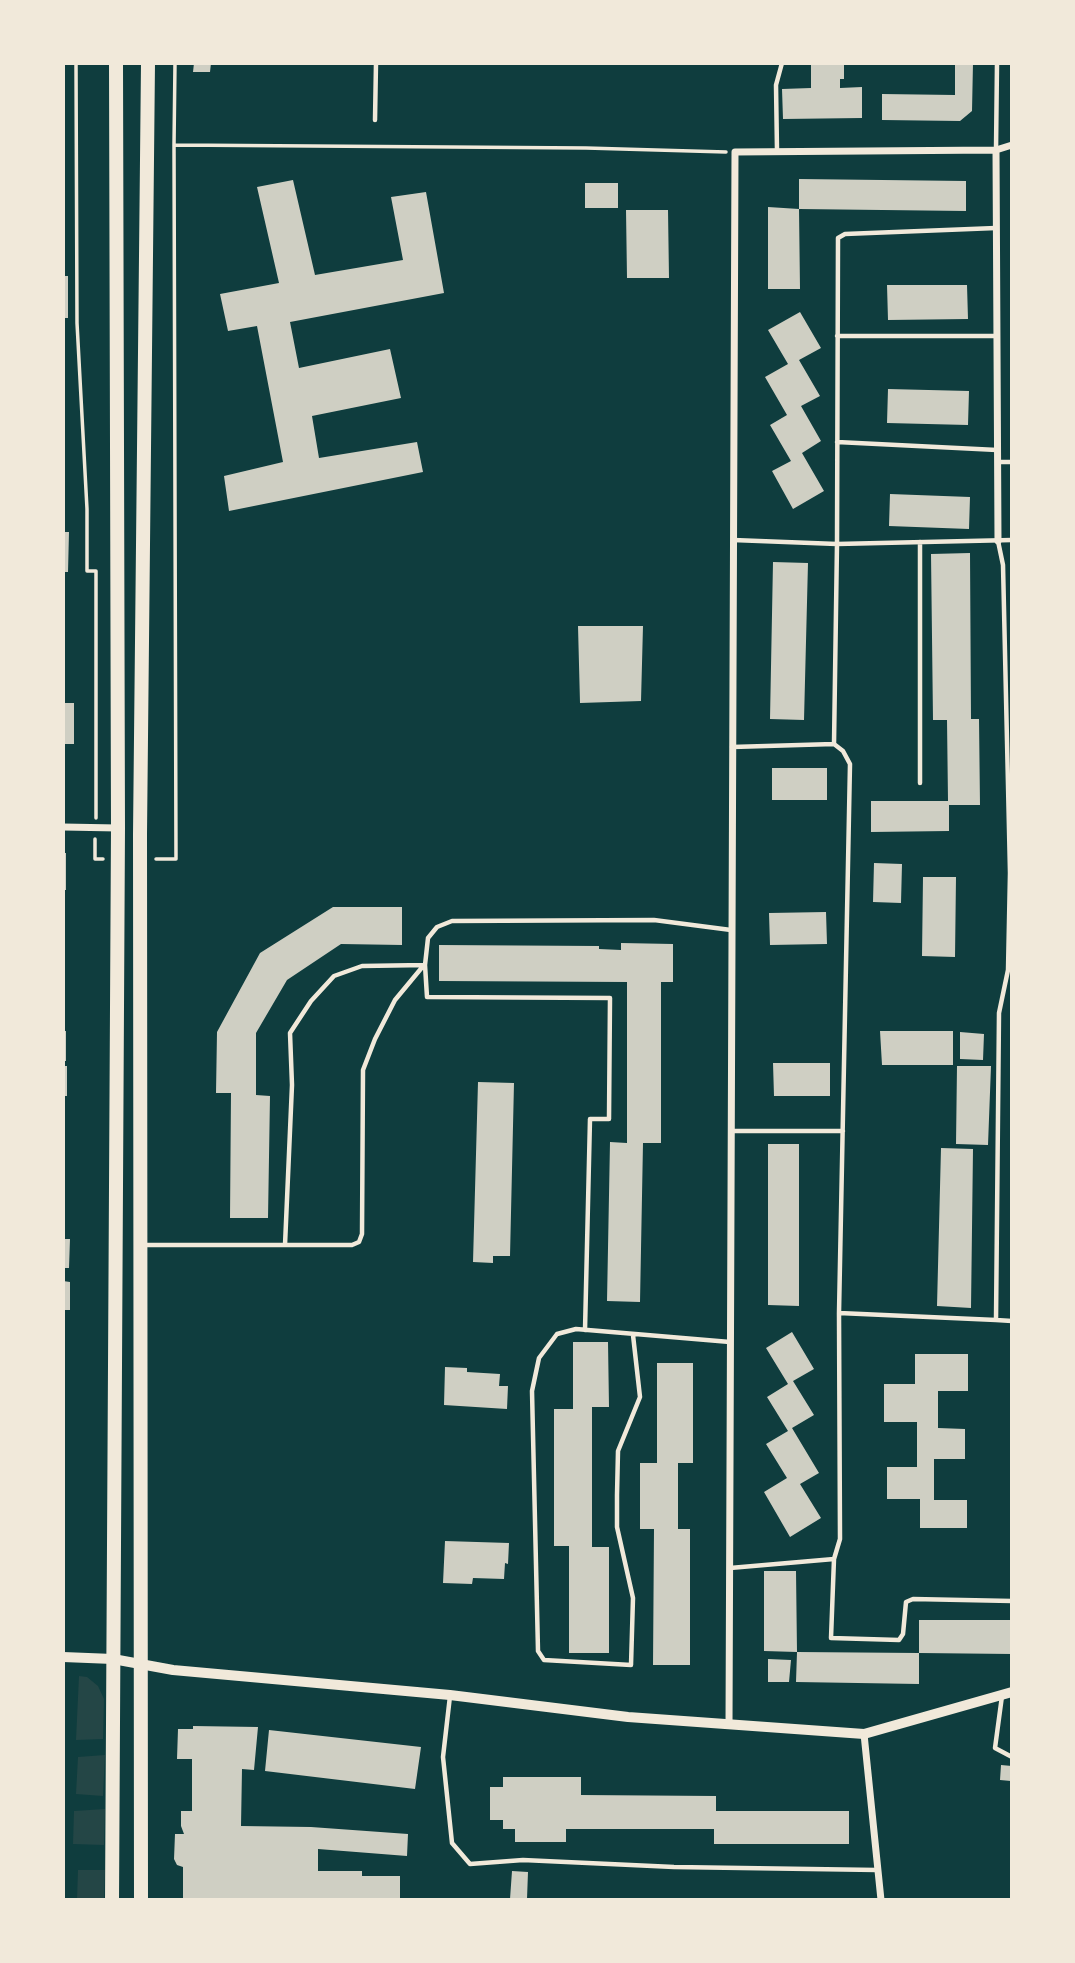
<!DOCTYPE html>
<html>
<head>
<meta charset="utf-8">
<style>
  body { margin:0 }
  #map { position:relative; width:1075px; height:1963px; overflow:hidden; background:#0f3d3e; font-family:Arial,sans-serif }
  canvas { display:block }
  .frame { position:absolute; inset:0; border:65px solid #f1e9da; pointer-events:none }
</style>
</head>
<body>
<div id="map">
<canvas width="1075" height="1963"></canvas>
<div class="frame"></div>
</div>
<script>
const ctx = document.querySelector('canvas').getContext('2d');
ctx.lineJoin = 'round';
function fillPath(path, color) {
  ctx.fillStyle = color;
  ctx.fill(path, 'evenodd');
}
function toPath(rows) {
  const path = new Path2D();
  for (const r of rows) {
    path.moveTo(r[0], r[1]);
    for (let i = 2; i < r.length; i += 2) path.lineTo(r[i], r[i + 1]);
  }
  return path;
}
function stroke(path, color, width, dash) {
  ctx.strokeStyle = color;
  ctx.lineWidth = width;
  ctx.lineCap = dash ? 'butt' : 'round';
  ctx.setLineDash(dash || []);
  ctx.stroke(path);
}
const green = toPath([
  [79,1676,87,1677,98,1686,104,1699,103,1739,76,1740],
  [105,1755,103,1796,76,1794,78,1757],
  [105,1809,104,1845,73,1844,74,1811],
  [78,1870,105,1870,104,1900,77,1900]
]);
const building = toPath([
  [194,63,211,63,210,72,193,72],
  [811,63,844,63,844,79,840,79,840,88,862,87,862,118,783,119,782,89,811,88],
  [955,63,973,63,972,111,960,121,882,120,882,94,955,95],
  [799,179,966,181,966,211,799,209],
  [293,180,315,275,403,260,391,197,426,192,444,293,290,322,299,368,390,349,401,398,312,416,319,458,417,442,423,472,229,511,224,476,283,462,257,326,228,331,220,294,279,283,257,187],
  [585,183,618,183,618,208,585,208],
  [768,207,799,209,800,289,768,289],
  [626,210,668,210,669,278,627,278],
  [63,276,68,276,68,318,63,318],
  [887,285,967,285,968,319,888,320],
  [800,312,821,348,799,360,820,396,801,406,821,441,802,453,824,491,793,509,772,471,791,461,770,425,787,415,765,377,788,364,768,330],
  [888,389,969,391,968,425,887,423],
  [890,494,970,497,969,529,889,526],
  [63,532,69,532,68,572,63,572],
  [970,553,971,719,979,719,980,805,949,805,949,831,871,832,871,801,948,801,947,720,933,720,931,554],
  [773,562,808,563,804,720,770,719],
  [578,626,643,626,641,701,580,703],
  [63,703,74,703,74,744,63,744],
  [772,768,827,768,827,800,772,800],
  [63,853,66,853,66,890,63,890],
  [874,863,902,864,901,903,873,902],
  [923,877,956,877,955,957,922,956],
  [333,907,402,907,402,945,341,944,287,980,256,1033,256,1095,270,1096,268,1218,230,1218,231,1093,216,1093,217,1032,260,953],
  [826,912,827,944,770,945,769,913],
  [621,943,673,944,673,982,661,982,661,1143,643,1143,640,1302,607,1301,610,1142,627,1143,627,982,439,981,439,945,599,946,599,949,621,950],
  [63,1031,66,1031,66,1061,63,1061],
  [880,1031,953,1031,953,1065,882,1065],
  [960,1032,984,1034,983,1060,960,1059],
  [773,1063,830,1063,830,1096,774,1096],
  [63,1066,67,1066,67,1096,63,1096],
  [957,1066,991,1066,988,1145,956,1144],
  [478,1082,514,1083,510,1256,493,1256,493,1263,473,1262],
  [768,1144,799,1144,799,1306,768,1305],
  [941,1148,973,1149,971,1308,937,1306],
  [63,1239,70,1239,69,1268,63,1268],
  [63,1281,70,1282,70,1310,63,1310],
  [792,1332,814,1369,793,1381,814,1415,792,1428,819,1473,800,1484,821,1518,790,1537,764,1492,787,1478,766,1444,788,1431,767,1397,788,1384,766,1348],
  [573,1342,608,1342,609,1407,592,1407,592,1547,609,1547,609,1653,569,1653,569,1546,554,1546,554,1409,573,1409],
  [915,1354,968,1354,968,1391,938,1391,938,1428,965,1429,965,1459,934,1459,934,1500,967,1500,967,1528,920,1528,920,1499,887,1499,887,1467,917,1467,917,1422,884,1422,884,1384,915,1384],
  [657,1363,693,1363,693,1463,678,1463,678,1529,690,1529,690,1665,653,1665,654,1529,640,1529,640,1463,657,1463],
  [445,1367,467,1368,467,1372,500,1374,499,1386,508,1386,507,1409,444,1405],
  [445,1541,509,1543,508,1564,505,1563,504,1579,473,1578,472,1584,443,1583],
  [764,1571,796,1571,797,1652,764,1651],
  [919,1620,1012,1620,1012,1654,919,1653,919,1684,796,1682,797,1652,919,1653],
  [768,1659,791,1660,789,1682,768,1682],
  [193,1726,258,1727,254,1770,242,1769,241,1826,311,1827,408,1834,407,1856,318,1849,318,1871,362,1871,362,1876,400,1876,400,1900,183,1900,183,1867,177,1865,174,1859,175,1834,184,1834,181,1826,181,1811,192,1811,192,1759,177,1759,178,1729,193,1729],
  [269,1730,421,1747,415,1789,265,1771],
  [1001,1765,1012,1766,1011,1781,1000,1780],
  [503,1777,581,1777,581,1795,716,1796,716,1811,849,1811,849,1844,714,1844,714,1829,566,1829,566,1842,515,1842,515,1829,503,1829,503,1820,490,1820,490,1787,503,1787],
  [512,1871,528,1872,527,1899,510,1899]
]);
const path = toPath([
  [76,63,77,323,87,509,87,571,96,571,96,818],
  [175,63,174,145,586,148,726,152],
  [95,839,95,859,103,859],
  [156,859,176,859,174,145]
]);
const service = toPath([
  [375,120,376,63],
  [996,150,997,63],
  [777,151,776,85,782,63],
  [996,228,845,234,838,238,837,544,1012,540],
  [837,336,997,336],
  [837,442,997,450],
  [998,462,1012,462],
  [733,540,837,544,834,744,843,751,850,764,839,1313,840,1539,834,1559,831,1638,899,1640,903,1634,906,1602,913,1599,1012,1601],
  [998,541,1003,565,1010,873,1008,970,999,1013,996,1320,1012,1321],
  [920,542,920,783],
  [732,747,834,744],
  [732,1131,843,1131],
  [142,1245,352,1245,359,1242,362,1234,363,1070,375,1039,395,1000,424,965],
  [285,1245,292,1085,290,1033,311,1001,334,976,362,966,425,965],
  [839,1313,996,1320],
  [585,1330,590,1119,609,1119,610,998,427,997,425,965,428,938,437,927,452,921,654,920,731,930],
  [633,1335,640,1397,618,1451,617,1495,617,1527,633,1598,631,1665,544,1660,538,1651,532,1391,539,1358,557,1334,576,1329,730,1342],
  [730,1568,834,1559],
  [450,1696,443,1757,452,1843,470,1864,523,1860,674,1867,877,1870],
  [1002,1696,995,1748,1012,1757]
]);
const minor = toPath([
  [996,150,998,541],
  [63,827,118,828],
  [729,1724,735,152,996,150,1012,145],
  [864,1734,881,1900]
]);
const tertiary = toPath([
  [63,1657,113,1659,173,1670,450,1695,628,1717,864,1734,1012,1692]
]);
const primary = toPath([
  [112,1900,118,828,116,63],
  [141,1900,140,834,148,63]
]);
fillPath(green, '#244646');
fillPath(building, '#cfcfc3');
stroke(path, '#f1e9da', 3.5);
stroke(service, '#f1e9da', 4.5);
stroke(minor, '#f1e9da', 7);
stroke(tertiary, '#f1e9da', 10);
stroke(primary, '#f1e9da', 14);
</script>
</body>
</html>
